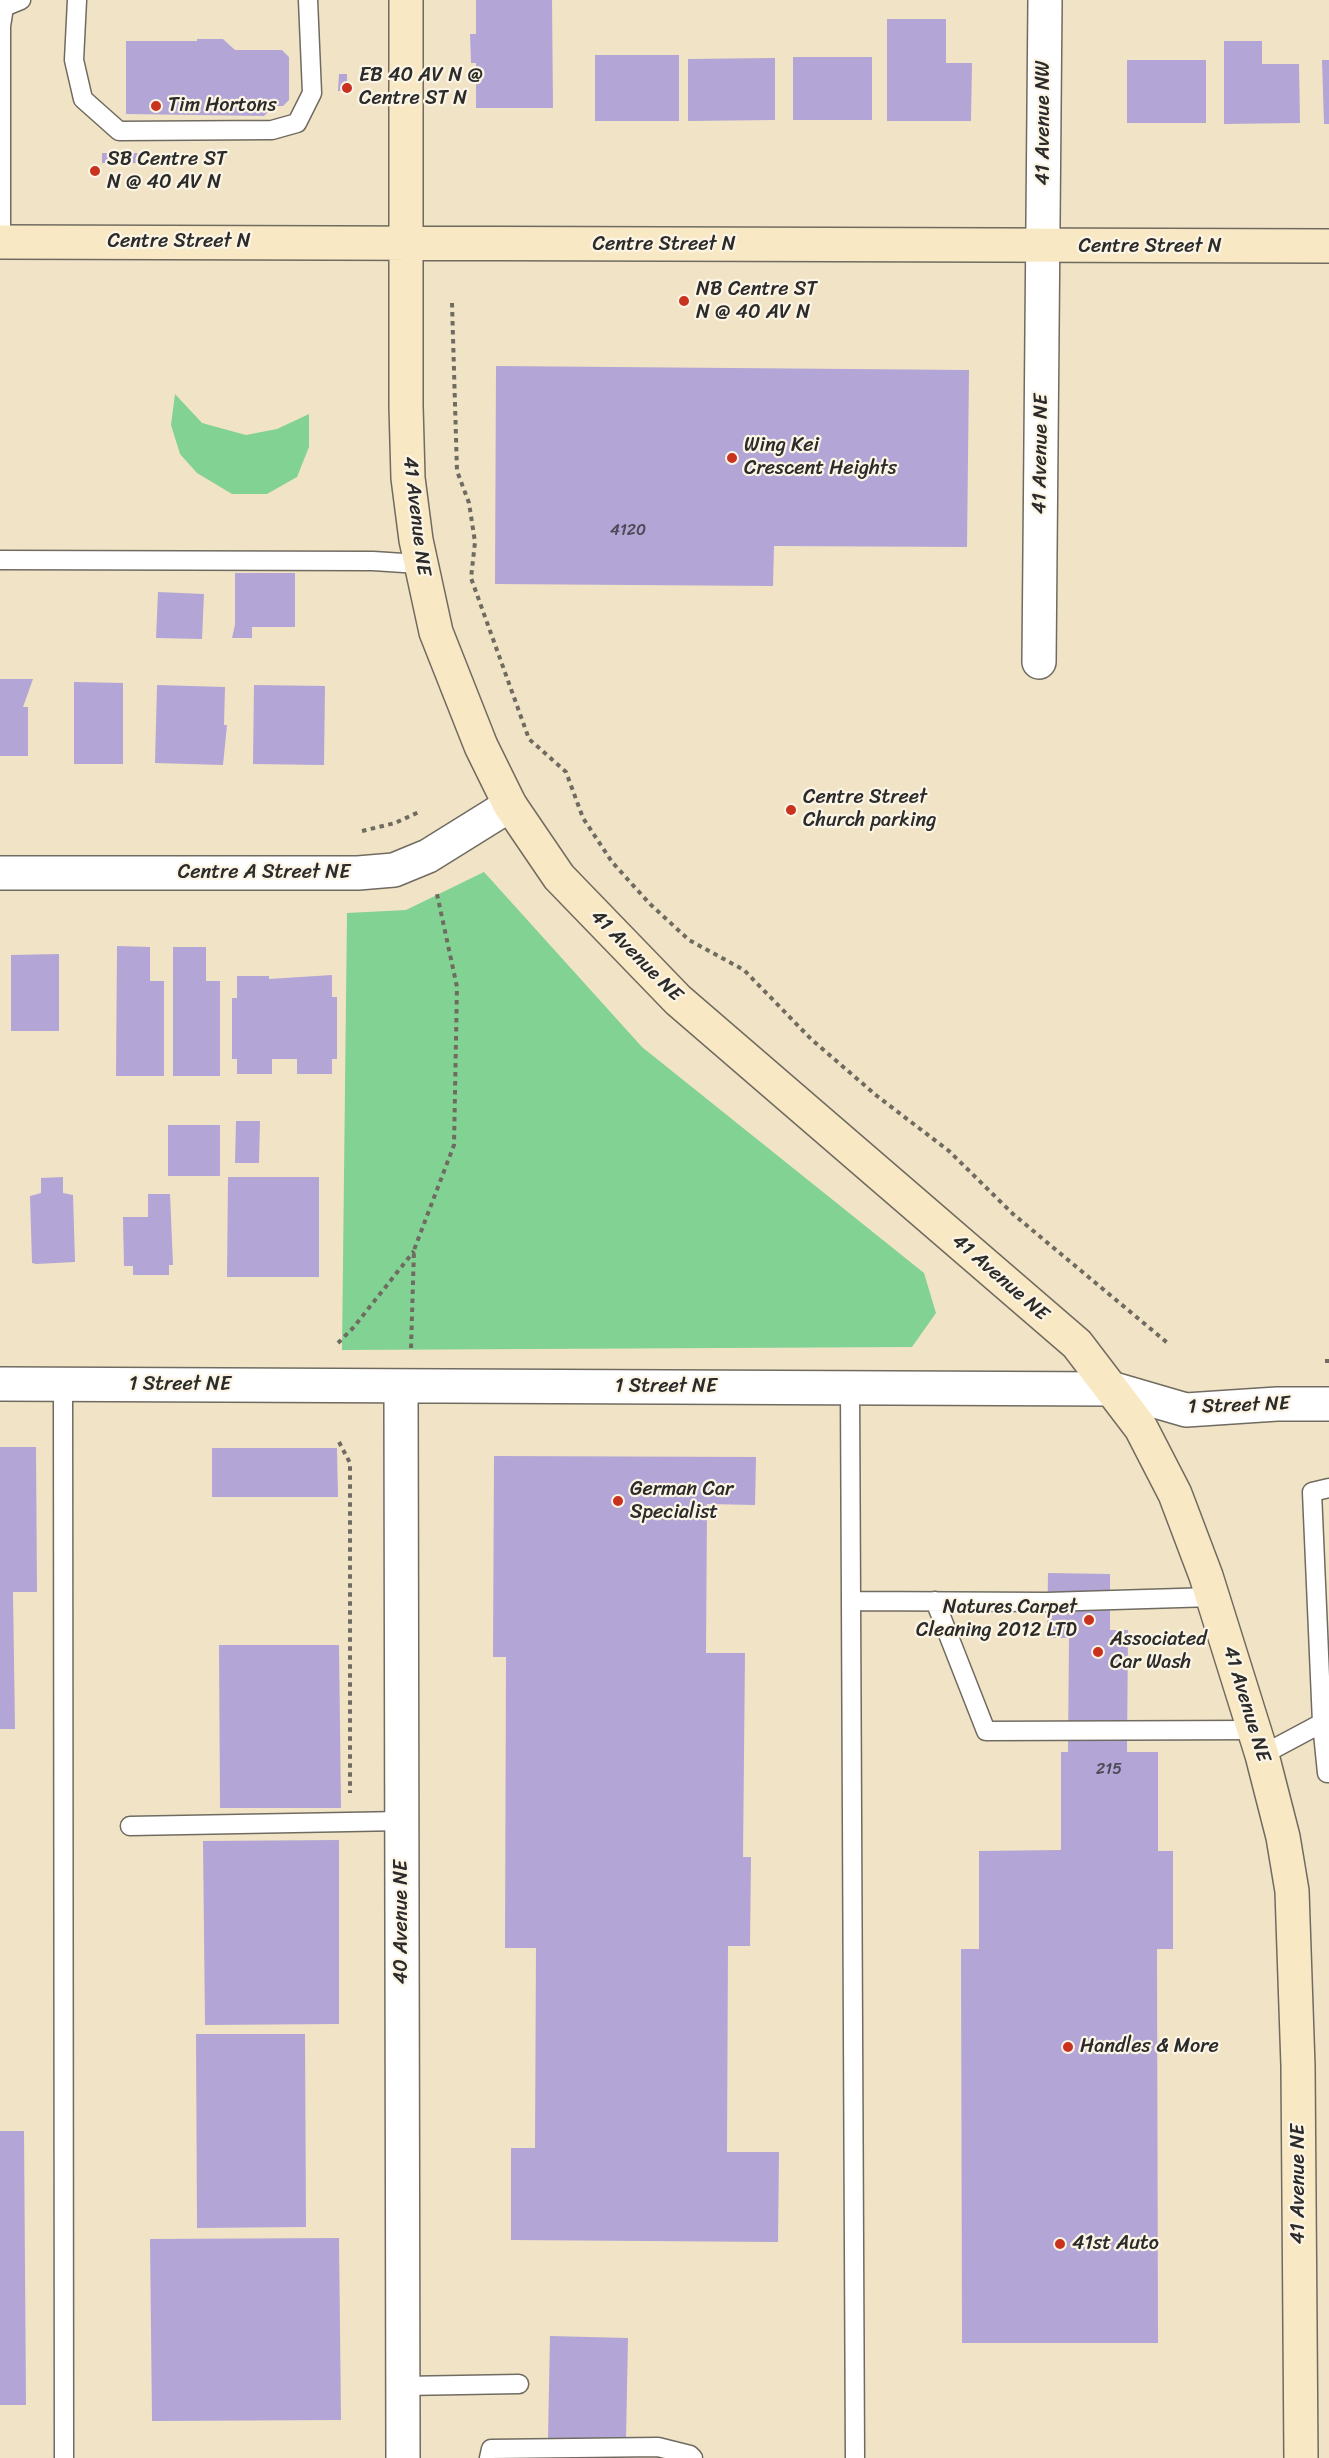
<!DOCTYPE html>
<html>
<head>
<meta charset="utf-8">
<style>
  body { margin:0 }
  canvas { display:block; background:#f1e3c5 }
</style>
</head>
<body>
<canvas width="1329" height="2458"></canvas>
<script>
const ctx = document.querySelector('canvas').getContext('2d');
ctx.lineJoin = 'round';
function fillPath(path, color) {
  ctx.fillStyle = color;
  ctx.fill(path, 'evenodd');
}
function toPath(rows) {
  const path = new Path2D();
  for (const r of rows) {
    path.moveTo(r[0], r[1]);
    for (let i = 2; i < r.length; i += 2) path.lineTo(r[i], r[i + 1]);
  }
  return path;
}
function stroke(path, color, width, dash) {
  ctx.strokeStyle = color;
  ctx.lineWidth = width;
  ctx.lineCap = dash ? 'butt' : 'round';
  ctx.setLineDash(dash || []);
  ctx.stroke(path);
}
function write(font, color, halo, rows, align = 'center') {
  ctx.font = font + ' Sriracha,sans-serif';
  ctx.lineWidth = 4.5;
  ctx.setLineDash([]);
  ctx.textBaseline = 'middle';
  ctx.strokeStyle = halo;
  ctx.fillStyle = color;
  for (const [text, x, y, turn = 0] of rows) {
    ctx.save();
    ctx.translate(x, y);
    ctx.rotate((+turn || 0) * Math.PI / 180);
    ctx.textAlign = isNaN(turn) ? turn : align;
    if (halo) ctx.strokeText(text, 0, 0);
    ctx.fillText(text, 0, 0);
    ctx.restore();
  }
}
const green = toPath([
  [175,394,202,423,246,435,277,429,309,414,309,447,297,477,267,494,232,494,197,473,180,454,171,425],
  [484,872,642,1047,924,1273,936,1313,912,1347,342,1350,347,913,406,910]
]);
const building = toPath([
  [476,0,552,0,553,108,476,108,476,63,471,63,470,34,476,34],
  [887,19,946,19,946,63,972,63,971,121,887,121],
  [197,39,223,39,235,50,282,50,289,57,289,100,283,106,274,106,264,116,126,114,126,41,197,41],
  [1224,41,1262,41,1262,64,1299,64,1300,123,1224,124],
  [595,55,679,55,679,121,595,121],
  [793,57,872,57,872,120,793,120],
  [775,58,775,120,688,121,688,59],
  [1127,60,1206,60,1206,123,1127,123],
  [1322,60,1329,60,1329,124,1324,124],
  [339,74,347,74,347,91,338,91],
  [102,153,138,153,139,163,102,163],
  [496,366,969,370,967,547,774,546,773,586,495,584],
  [235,573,295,573,295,627,252,627,252,638,232,638,235,625],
  [158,592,204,594,202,639,156,638],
  [0,679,33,679,23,707,28,707,28,756,0,756],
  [74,682,123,683,123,764,74,764],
  [157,685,225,687,224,725,227,725,223,765,155,763],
  [254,685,325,686,324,765,253,764],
  [117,946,150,947,150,981,164,981,164,1076,116,1076],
  [173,947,206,947,206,981,220,981,220,1076,173,1076],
  [59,954,59,1031,11,1031,11,955],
  [332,975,332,997,337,997,337,1059,332,1059,332,1074,297,1074,297,1059,272,1059,272,1074,237,1074,237,1059,232,1059,232,998,237,998,237,976,269,976,269,979],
  [236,1121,260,1121,259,1163,235,1163],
  [168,1125,220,1125,220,1176,168,1176],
  [63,1177,63,1193,73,1195,75,1262,36,1264,32,1263,30,1196,41,1193,41,1178],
  [228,1177,319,1177,319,1277,227,1277],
  [148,1194,170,1194,173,1265,169,1265,169,1275,133,1275,133,1266,124,1266,123,1217,148,1217],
  [0,1447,36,1447,37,1592,13,1592,15,1729,0,1729],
  [212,1448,337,1448,338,1497,212,1497],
  [494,1456,756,1457,755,1505,707,1504,706,1653,745,1653,743,1857,751,1857,750,1946,728,1946,727,2152,779,2152,778,2242,511,2240,511,2148,535,2148,536,1948,505,1948,506,1657,493,1657],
  [1048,1573,1110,1574,1110,1630,1128,1630,1127,1752,1158,1752,1158,1851,1173,1851,1173,1949,1157,1949,1158,2343,962,2343,961,1949,979,1949,979,1851,1061,1850,1061,1752,1068,1752,1069,1638,1047,1638],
  [219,1645,339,1645,341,1808,220,1808],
  [339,1840,339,2024,205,2025,203,1841],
  [196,2034,305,2034,306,2227,197,2228],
  [0,2131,24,2131,26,2405,0,2405],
  [339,2238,341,2420,152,2421,150,2239],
  [550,2336,628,2338,626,2439,548,2438]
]);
const path = toPath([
  [452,303,457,471,469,503,475,542,471,578,529,739,566,772,583,818,612,862,650,904,689,940,744,970,811,1039,877,1096,949,1151,1013,1214,1170,1345],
  [362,831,395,823,419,812],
  [338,1343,353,1328,414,1251],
  [411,1348,414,1250,454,1145,457,987,437,894],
  [1325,1361,1329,1361],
  [339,1442,350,1463,350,1793]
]);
const lane = toPath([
  [77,0,74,60,83,99,119,131,272,130,297,123,312,93,308,0],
  [1,242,1,26,4,7,21,0],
  [0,560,373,561,419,564],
  [63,1384,64,2458],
  [850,1388,855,2458],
  [1329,1488,1312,1492,1322,1723,1327,1773,1329,1773],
  [851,1601,1047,1602,1213,1597],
  [935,1601,986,1731,1254,1730],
  [1262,1755,1322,1723],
  [130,1826,402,1821],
  [403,2386,519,2384],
  [489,2458,491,2449,658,2447,690,2455,693,2458]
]);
const street = toPath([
  [1039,662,1045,0],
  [0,873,358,873,394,870,428,856,510,805],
  [0,1384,1114,1389,1186,1410,1277,1404,1329,1404],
  [401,1386,403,2458]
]);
const secondary = toPath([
  [406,0,406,406,408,478,416,540,436,632,481,746,510,805,559,877,678,1000,1077,1344,1141,1428,1175,1494,1206,1576,1262,1755,1283,1837,1292,1891,1298,2066,1301,2458],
  [0,242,1329,246]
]);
const markers = [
  [347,88,6,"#c8321e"],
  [156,106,6,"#c8321e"],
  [95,171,6,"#c8321e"],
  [684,301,6,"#c8321e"],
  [732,458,6,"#c8321e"],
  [791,810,6,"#c8321e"],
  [618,1501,6,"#c8321e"],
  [1089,1620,6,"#c8321e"],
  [1098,1652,6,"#c8321e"],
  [1068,2047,6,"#c8321e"],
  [1060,2244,6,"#c8321e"]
];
const numberNames = [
  ["4120",628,531],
  ["215",1109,1770]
];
const poiNames = [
  ["EB 40 AV N @",359,76],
  ["Centre ST N",359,99],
  ["Tim Hortons",168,106],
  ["SB Centre ST",107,160],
  ["N @ 40 AV N",107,183],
  ["NB Centre ST",696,290],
  ["N @ 40 AV N",696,313],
  ["Wing Kei",744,446],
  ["Crescent Heights",744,469],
  ["Centre Street",803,798],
  ["Church parking",803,821],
  ["German Car",630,1490],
  ["Specialist",630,1513],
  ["Natures Carpet",1077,1608,"right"],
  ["Cleaning 2012 LTD",1077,1631,"right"],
  ["Associated",1110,1640],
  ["Car Wash",1110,1663],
  ["Handles & More",1080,2047],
  ["41st Auto",1072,2244]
];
const streetNames = [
  ["41 Avenue NW",1044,123,-90],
  ["Centre Street N",179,242],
  ["Centre Street N",664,245],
  ["Centre Street N",1150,247],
  ["41 Avenue NE",1041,454,-89],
  ["41 Avenue NE",416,516,83],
  ["Centre A Street NE",264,873],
  ["41 Avenue NE",636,956,45],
  ["41 Avenue NE",1000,1278,41],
  ["1 Street NE",180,1385],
  ["1 Street NE",666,1387],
  ["1 Street NE",1239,1406,-2],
  ["41 Avenue NE",1246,1704,73],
  ["40 Avenue NE",402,1922,-90],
  ["41 Avenue NE",1299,2184,-90]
];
fillPath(green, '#82d293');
fillPath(building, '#b3a6d6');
stroke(lane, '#706b61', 21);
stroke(street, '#706b61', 36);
stroke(secondary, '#706b61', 36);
stroke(path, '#706b61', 4, [4.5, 4.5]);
stroke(lane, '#fff', 18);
stroke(street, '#fff', 33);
stroke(secondary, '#f8e8c3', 33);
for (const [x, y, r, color] of markers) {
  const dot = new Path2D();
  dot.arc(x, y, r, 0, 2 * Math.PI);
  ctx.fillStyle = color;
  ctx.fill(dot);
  stroke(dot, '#fcf5e5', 2);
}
write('16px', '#4d4a56', null, numberNames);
write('20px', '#2b2b2b', '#fcf5e5', poiNames, 'left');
write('20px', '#2b2b2b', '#fcf5e5', streetNames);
</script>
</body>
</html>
